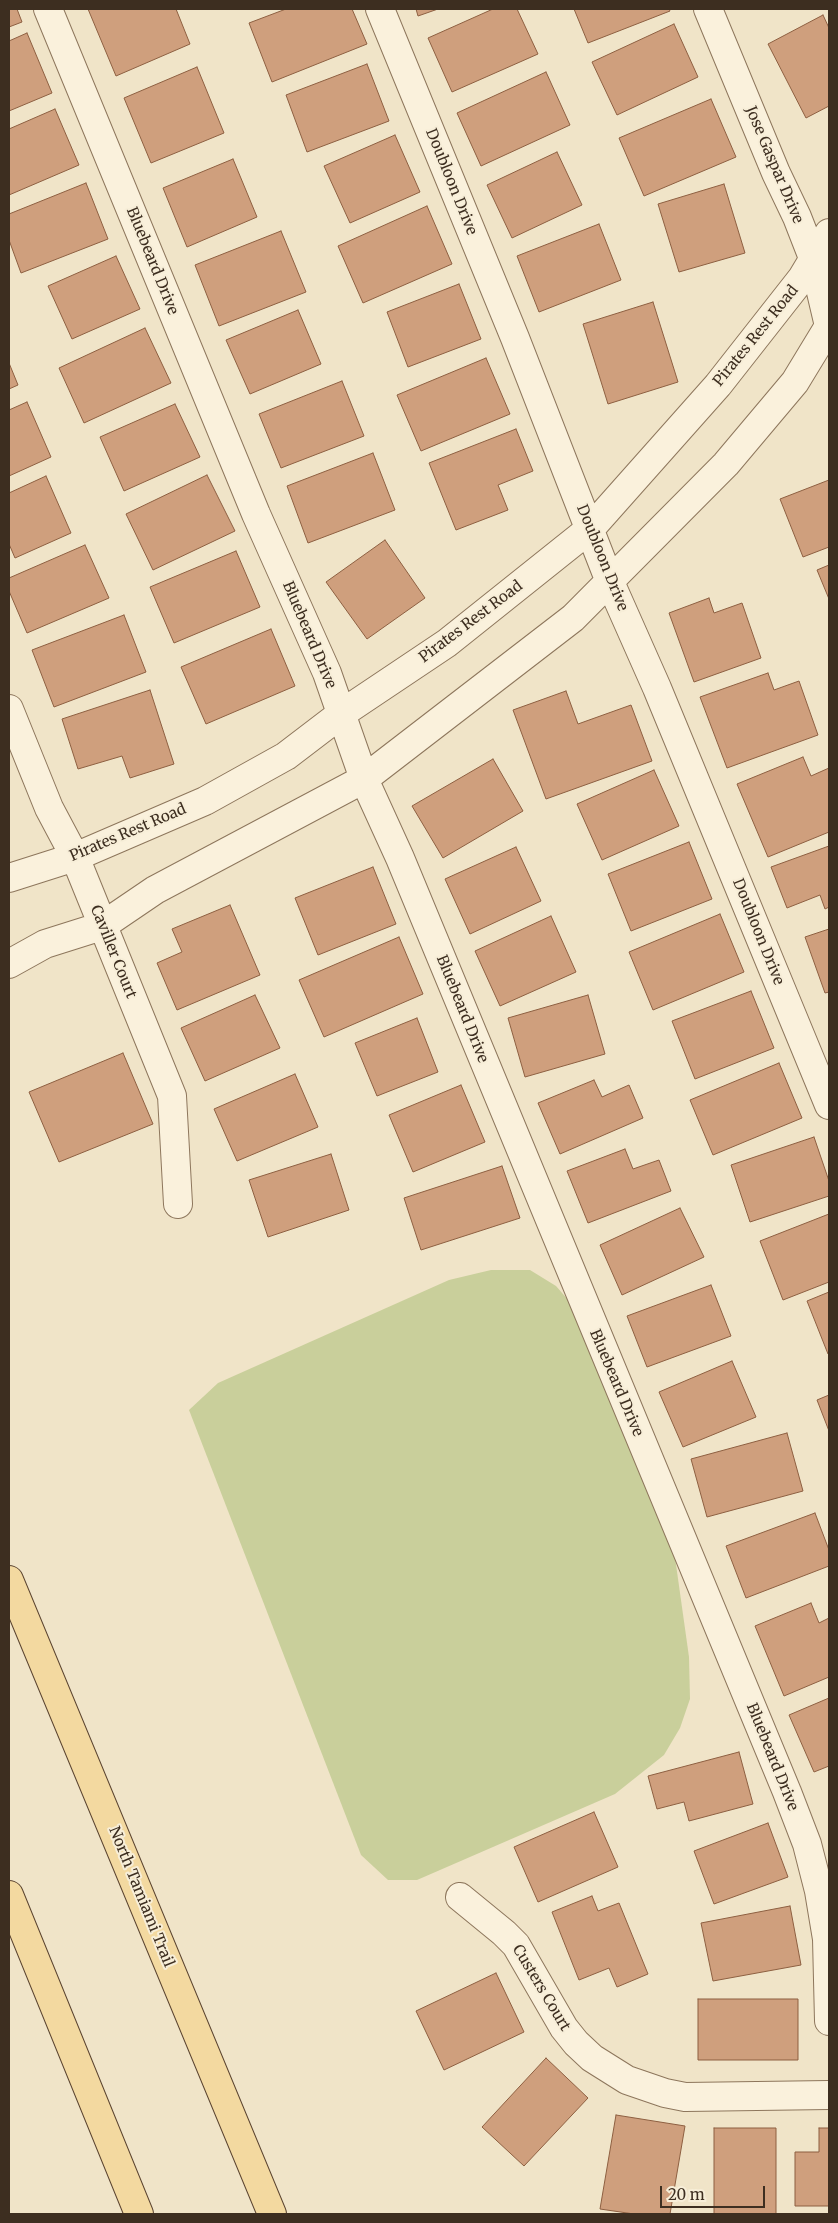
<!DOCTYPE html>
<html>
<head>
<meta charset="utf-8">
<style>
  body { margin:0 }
  #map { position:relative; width:838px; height:2223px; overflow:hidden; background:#f0e4c8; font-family:Merriweather,serif }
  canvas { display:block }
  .frame { position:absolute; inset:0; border:10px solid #3d2e20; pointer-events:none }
  .scale { position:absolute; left:660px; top:2186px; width:105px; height:22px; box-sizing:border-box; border:2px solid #3d2e20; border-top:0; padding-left:6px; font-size:15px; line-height:18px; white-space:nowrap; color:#3d2e20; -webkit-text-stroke:4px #f7eed8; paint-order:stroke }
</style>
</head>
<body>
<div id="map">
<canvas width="838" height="2223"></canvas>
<div class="frame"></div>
<div class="scale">20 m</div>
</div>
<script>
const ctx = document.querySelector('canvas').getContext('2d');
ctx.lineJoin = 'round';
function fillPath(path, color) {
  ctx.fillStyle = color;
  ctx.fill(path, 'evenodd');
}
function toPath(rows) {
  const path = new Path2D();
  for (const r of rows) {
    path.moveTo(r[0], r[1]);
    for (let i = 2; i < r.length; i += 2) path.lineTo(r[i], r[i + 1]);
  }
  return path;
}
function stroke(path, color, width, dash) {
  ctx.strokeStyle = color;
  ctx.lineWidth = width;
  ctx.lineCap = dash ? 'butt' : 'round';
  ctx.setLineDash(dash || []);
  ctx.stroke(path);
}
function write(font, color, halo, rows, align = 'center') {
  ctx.font = font + ' Merriweather,serif';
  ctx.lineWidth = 4;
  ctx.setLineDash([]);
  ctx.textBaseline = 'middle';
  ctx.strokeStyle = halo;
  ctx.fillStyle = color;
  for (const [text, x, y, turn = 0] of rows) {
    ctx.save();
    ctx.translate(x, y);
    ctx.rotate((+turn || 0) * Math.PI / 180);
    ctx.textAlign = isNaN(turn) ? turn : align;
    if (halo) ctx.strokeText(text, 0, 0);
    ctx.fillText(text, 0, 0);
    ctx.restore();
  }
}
const green = toPath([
  [491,1270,530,1270,556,1286,576,1309,672,1536,689,1657,690,1699,680,1728,664,1755,615,1794,417,1880,388,1880,361,1855,189,1410,218,1383,449,1280]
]);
const building = toPath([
  [9,9,17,9,22,22,9,27,9,9],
  [88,9,176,9,190,44,116,76,88,9],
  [286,9,352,9,367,44,272,82,249,23,286,9],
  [416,9,438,9,418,16,416,9],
  [493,9,517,9,538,54,452,92,428,38,493,9],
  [574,9,669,9,670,11,588,43,574,9],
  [823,15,829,28,829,106,806,118,768,44,823,15],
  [674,24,698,77,617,115,592,62,674,24],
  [27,33,52,93,9,111,9,41,27,33],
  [367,64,389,121,307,152,286,95,367,64],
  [197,67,224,133,151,163,124,98,197,67],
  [546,72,570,125,481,166,457,113,546,72],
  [711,99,736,157,644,196,619,138,711,99],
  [55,109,79,165,9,195,9,129,55,109],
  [395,135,420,192,350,223,324,166,395,135],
  [557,152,582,205,512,238,487,185,557,152],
  [233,159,257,217,187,247,163,188,233,159],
  [86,183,108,239,21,273,9,240,9,214,86,183],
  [724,184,745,253,679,272,658,204,724,184],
  [427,206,452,264,363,303,338,246,427,206],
  [599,224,621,280,539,312,517,256,599,224],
  [281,231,306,292,219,326,195,265,281,231],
  [116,256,140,309,72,339,48,286,116,256],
  [459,284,481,339,408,367,387,312,459,284],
  [653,302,678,382,608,404,583,324,653,302],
  [298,310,321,364,250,394,226,340,298,310],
  [145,328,171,383,84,423,59,368,145,328],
  [486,358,510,414,421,451,397,395,486,358],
  [9,363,18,385,9,389,9,363],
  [342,381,364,436,281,468,259,414,342,381],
  [27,402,51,457,9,476,9,410,27,402],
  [175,404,200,457,124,491,100,437,175,404],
  [516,429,533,471,498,485,508,510,456,530,429,463,516,429],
  [373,453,395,510,308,543,287,486,373,453],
  [207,475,235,531,153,570,126,514,207,475],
  [46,476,71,533,15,558,9,544,9,493,46,476],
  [829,480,829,547,803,557,780,499,829,480],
  [385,540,425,598,367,639,326,582,385,540],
  [85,545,109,598,27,633,9,591,9,578,85,545],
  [236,551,260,607,174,643,150,587,236,551],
  [829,565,829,599,817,570,829,565],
  [709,598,714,613,742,603,761,658,694,682,669,613,709,598],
  [124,615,146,672,54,707,32,650,124,615],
  [271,629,295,686,206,724,181,667,271,629],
  [768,673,774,690,799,681,818,735,727,768,700,697,768,673],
  [150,690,174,764,130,778,122,756,78,769,62,719,150,690],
  [566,691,578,724,631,705,652,761,546,799,513,710,566,691],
  [803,757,811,776,829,768,829,832,768,857,737,784,803,757],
  [493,759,523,811,443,858,412,806,493,759],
  [654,770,679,826,602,860,577,804,654,770],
  [689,842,712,899,631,931,608,874,689,842],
  [829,846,829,907,825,909,820,895,787,908,771,867,829,846],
  [516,847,541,901,470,934,445,879,516,847],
  [373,867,396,924,318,955,295,898,373,867],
  [230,905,260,975,177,1010,157,963,182,952,172,929,230,905],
  [720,914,744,972,653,1010,629,952,720,914],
  [551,916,576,972,500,1006,475,951,551,916],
  [829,929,829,992,825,993,805,937,829,929],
  [399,937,423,994,324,1037,299,980,399,937],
  [751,991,774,1048,695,1079,672,1021,751,991],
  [255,995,280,1048,205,1081,181,1028,255,995],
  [588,995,605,1054,525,1077,508,1018,588,995],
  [417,1018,438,1072,377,1096,355,1043,417,1018],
  [123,1053,153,1124,59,1162,29,1092,123,1053],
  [779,1063,802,1118,713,1155,690,1100,779,1063],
  [295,1074,318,1127,237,1161,214,1109,295,1074],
  [594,1080,602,1097,629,1085,643,1118,560,1154,538,1103,594,1080],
  [461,1085,485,1142,413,1172,389,1115,461,1085],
  [814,1137,829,1181,829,1196,750,1222,731,1165,814,1137],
  [625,1149,633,1169,659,1160,671,1191,588,1223,567,1171,625,1149],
  [331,1154,349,1210,268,1237,249,1180,331,1154],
  [502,1166,520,1218,421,1250,404,1198,502,1166],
  [680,1208,704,1257,622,1295,600,1245,680,1208],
  [829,1214,829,1282,783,1300,760,1241,829,1214],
  [711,1285,731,1336,647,1367,627,1316,711,1285],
  [829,1292,829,1353,828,1354,807,1301,829,1292],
  [732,1361,756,1417,683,1447,659,1392,732,1361],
  [829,1395,829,1431,817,1400,829,1395],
  [787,1433,803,1491,707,1517,691,1459,787,1433],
  [815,1513,829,1550,829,1566,746,1598,726,1546,815,1513],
  [811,1603,819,1623,829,1618,829,1677,784,1696,755,1626,811,1603],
  [829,1698,829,1766,814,1772,789,1715,829,1698],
  [739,1752,753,1804,689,1821,684,1802,657,1809,648,1776,739,1752],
  [594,1812,618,1867,538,1902,514,1847,594,1812],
  [768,1823,788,1877,714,1904,694,1851,768,1823],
  [592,1896,598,1911,619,1903,648,1974,617,1987,609,1968,579,1980,552,1912,592,1896],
  [790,1906,801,1965,713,1981,701,1923,790,1906],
  [496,1973,524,2032,444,2070,416,2011,496,1973],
  [698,1999,798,1999,798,2060,698,2060,698,1999],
  [546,2058,588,2098,524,2166,482,2127,546,2058],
  [616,2115,685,2126,670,2214,634,2214,600,2209,616,2115],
  [714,2128,776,2128,776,2214,714,2214,714,2128],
  [819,2128,829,2128,829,2206,795,2206,795,2152,819,2152,819,2128]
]);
const street = toPath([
  [48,9,256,514,327,673,364,779,400,858,787,1792,807,1844,819,1891,827,1939,829,2021],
  [380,9,515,338,610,582,657,688,829,1105],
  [708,9,776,173,797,217,813,258,829,326],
  [9,709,49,808,75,857,172,1096,178,1204],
  [9,878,75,857,205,801,286,756,341,714,447,643,591,528,718,385,802,278,829,233],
  [9,964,45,944,102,926,155,890,364,779,573,618,726,464,795,382,829,326],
  [460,1897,504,1933,516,1945,564,2028,576,2043,592,2058,627,2080,665,2093,685,2097,829,2095]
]);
const primary = toPath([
  [9,1580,272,2214],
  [9,1895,139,2214]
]);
const streetNames = [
  ["Jose Gaspar Drive",774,165,67],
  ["Doubloon Drive",451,182,68],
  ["Bluebeard Drive",152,261,68],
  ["Pirates Rest Road",756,336,-51],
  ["Doubloon Drive",602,558,68],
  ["Pirates Rest Road",471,622,-37],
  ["Bluebeard Drive",309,635,67],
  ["Pirates Rest Road",128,833,-23],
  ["Doubloon Drive",758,932,68],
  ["Caviller Court",113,952,68],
  ["Bluebeard Drive",462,1009,68],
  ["Bluebeard Drive",616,1383,67],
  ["Bluebeard Drive",772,1757,68],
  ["North Tamiami Trail",141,1897,68],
  ["Custers Court",541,1988,59]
];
fillPath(green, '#c9cf9b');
fillPath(building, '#cf9f7d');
stroke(building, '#8d5f41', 1);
stroke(street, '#8d765c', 30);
stroke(primary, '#5b4430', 30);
stroke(street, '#faf1dc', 28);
stroke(primary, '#f3d9a0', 28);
write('15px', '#3d2e20', '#f7eed8', streetNames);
</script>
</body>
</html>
